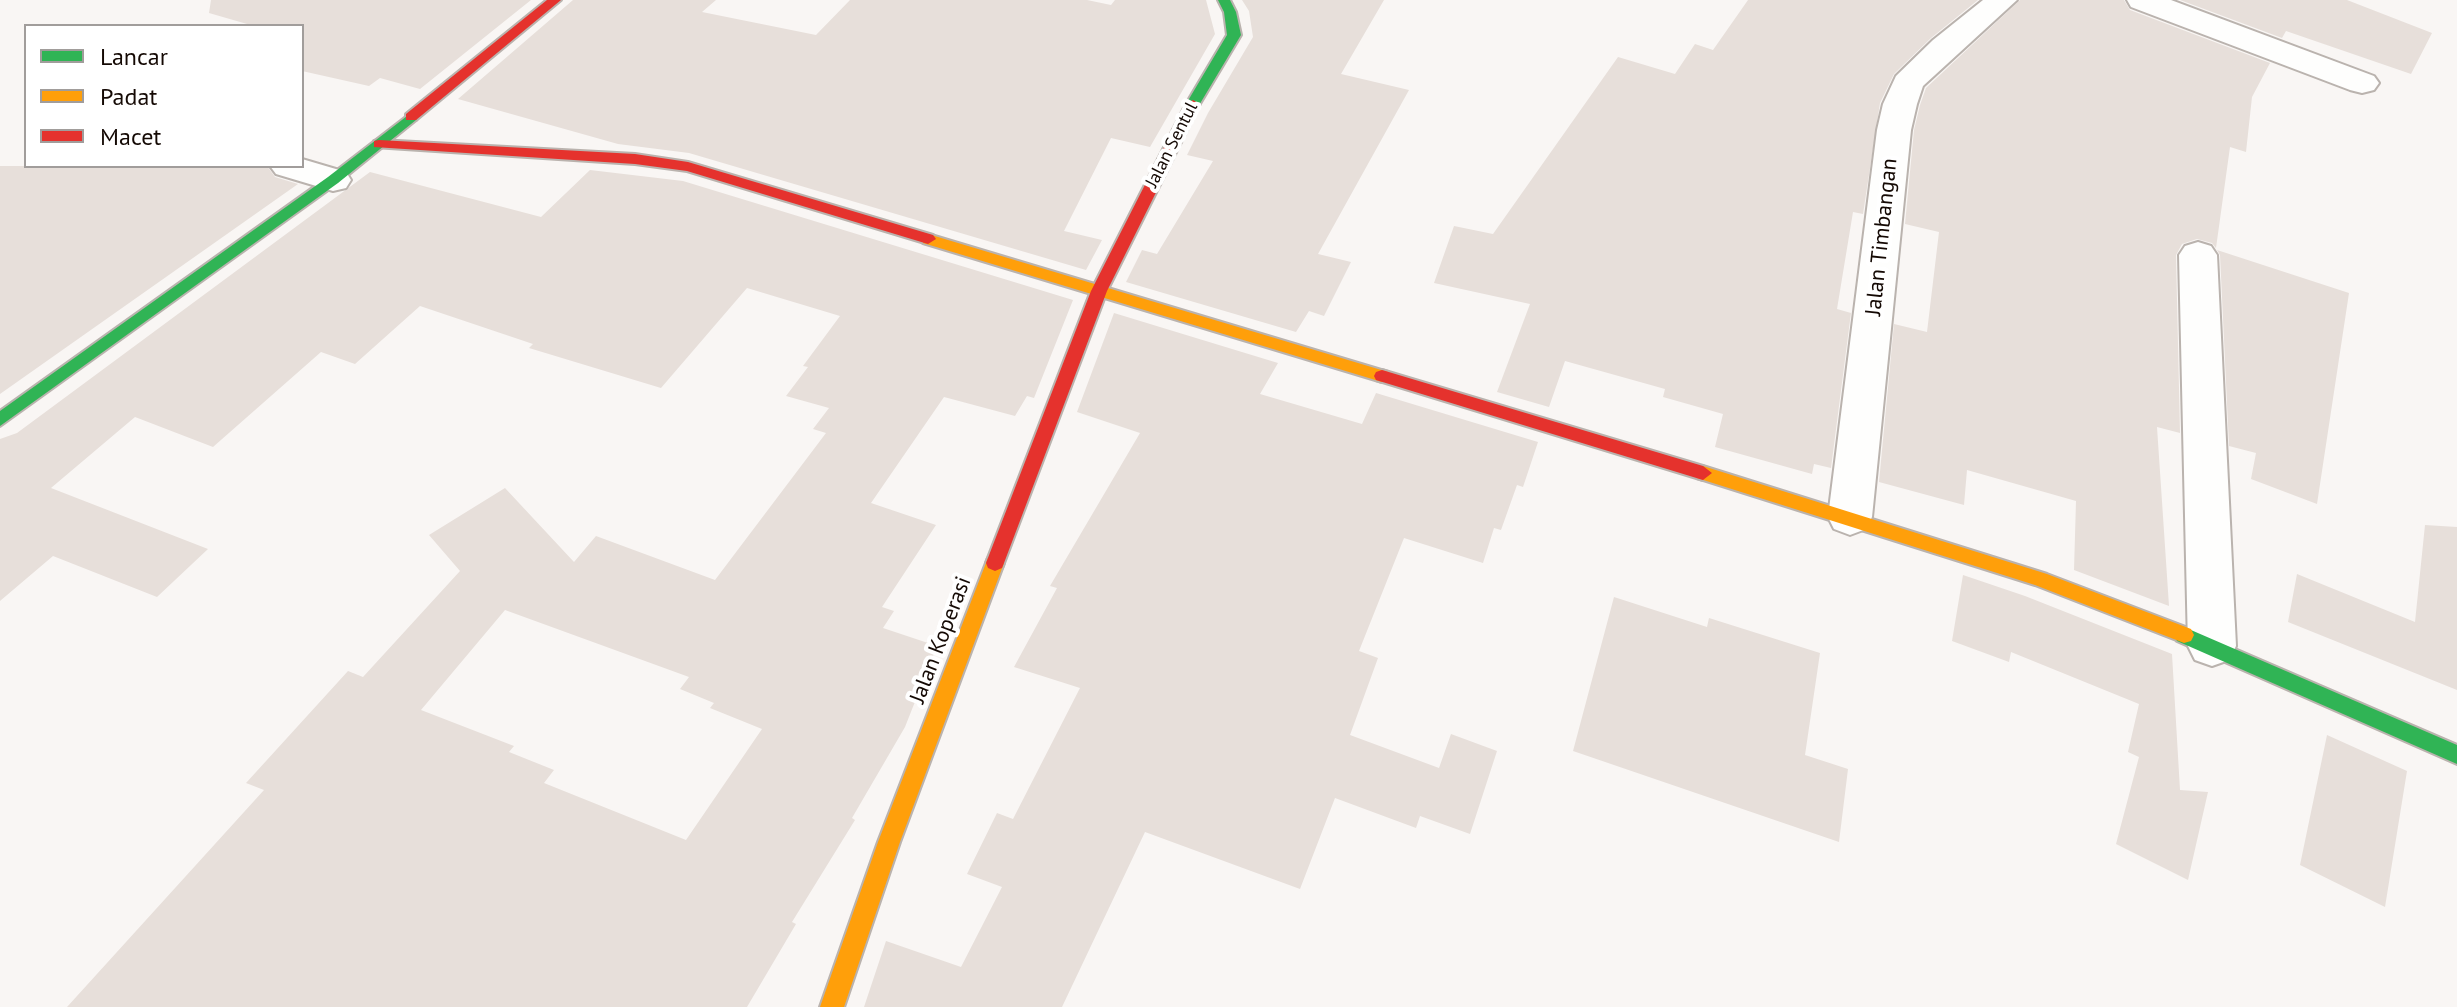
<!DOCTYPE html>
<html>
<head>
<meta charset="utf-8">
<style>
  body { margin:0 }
  #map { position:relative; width:2457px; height:1007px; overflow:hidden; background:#f9f6f4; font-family:"PT Sans",sans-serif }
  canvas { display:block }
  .legend { position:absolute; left:24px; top:24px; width:280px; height:144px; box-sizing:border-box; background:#fff; border:2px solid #a19d9b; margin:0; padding:10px 14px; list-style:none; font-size:24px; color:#140904 }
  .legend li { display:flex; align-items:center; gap:16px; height:40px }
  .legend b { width:40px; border:2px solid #a19d9b }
</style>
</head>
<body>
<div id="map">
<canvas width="2457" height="1007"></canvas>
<ul class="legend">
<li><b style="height:10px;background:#30b455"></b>Lancar</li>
<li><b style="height:10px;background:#ff9f0a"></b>Padat</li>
<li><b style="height:10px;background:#e5322d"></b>Macet</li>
</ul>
</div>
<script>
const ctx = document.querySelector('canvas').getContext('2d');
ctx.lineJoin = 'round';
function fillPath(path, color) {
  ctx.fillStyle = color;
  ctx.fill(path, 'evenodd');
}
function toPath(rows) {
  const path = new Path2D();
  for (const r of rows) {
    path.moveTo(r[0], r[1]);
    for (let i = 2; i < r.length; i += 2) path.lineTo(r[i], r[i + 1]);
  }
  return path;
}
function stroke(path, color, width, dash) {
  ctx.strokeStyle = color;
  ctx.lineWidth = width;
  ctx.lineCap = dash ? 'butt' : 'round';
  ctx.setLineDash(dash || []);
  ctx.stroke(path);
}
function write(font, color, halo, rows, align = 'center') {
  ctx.font = font + ' "PT Sans",sans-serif';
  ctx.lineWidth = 8;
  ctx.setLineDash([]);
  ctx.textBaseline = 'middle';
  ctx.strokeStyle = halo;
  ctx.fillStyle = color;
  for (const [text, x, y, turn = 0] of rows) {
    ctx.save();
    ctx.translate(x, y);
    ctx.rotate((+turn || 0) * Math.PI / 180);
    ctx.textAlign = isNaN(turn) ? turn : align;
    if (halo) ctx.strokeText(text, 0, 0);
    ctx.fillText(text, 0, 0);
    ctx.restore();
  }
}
const building = toPath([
  [211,0,531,0,420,89,380,78,369,86,302,71,302,26,254,26,209,13],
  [573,0,716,0,702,12,816,35,850,0,1087,0,1111,5,1115,0,1206,0,1215,34,1150,147,1111,138,1064,231,1102,240,1086,270,689,153,618,144,458,99],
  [1242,0,1384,0,1341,74,1409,90,1318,254,1351,262,1324,316,1309,311,1296,332,1126,282,1142,250,1157,254,1213,161,1187,155,1208,113,1253,37,1249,11],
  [1748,0,1978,0,1931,38,1894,74,1880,103,1863,214,1853,212,1837,309,1851,313,1831,468,1814,464,1812,474,1715,447,1723,414,1663,397,1665,389,1565,361,1549,407,1497,392,1530,304,1434,283,1454,226,1493,234,1618,57,1675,74,1695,44,1713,50],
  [2020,0,2124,0,2130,10,2270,63,2252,97,2246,152,2230,147,2216,248,2212,243,2197,239,2182,244,2176,255,2180,433,2157,427,2169,606,2074,570,2076,501,1967,470,1964,505,1879,482,1894,324,1927,332,1939,232,1905,224,1914,130,1920,105,1926,88],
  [2180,0,2347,0,2432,33,2411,74,2286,31,2282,38],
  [0,166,267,166,275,177,298,184,0,394],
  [590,170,683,181,1073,300,1034,398,1027,396,1015,416,944,397,871,503,936,525,882,607,894,611,883,628,937,646,905,727,852,818,855,820,792,922,796,924,747,1007,67,1007,264,790,246,783,348,671,363,677,460,571,429,535,505,488,574,562,596,536,715,580,826,433,813,429,829,408,786,396,808,367,803,366,840,316,747,288,661,388,529,348,533,344,420,306,355,364,321,352,213,447,135,417,51,488,208,549,157,597,53,556,0,601,0,439,17,433,370,172,541,217],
  [505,610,689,677,680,689,714,703,710,708,762,729,686,840,544,783,554,770,509,752,514,746,421,710],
  [2217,250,2349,293,2317,504,2251,479,2256,453,2229,446,2220,255],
  [1114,313,1278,363,1260,394,1362,424,1376,393,1538,442,1523,487,1517,485,1501,530,1494,528,1483,563,1404,538,1359,651,1378,658,1350,735,1439,768,1451,734,1497,751,1470,834,1420,816,1416,828,1335,798,1300,889,1145,832,1062,1007,864,1007,886,941,961,967,1002,887,967,874,997,813,1013,819,1080,688,1014,667,1057,588,1050,586,1140,433,1077,412],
  [2425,525,2457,527,2457,690,2288,622,2297,574,2415,622],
  [1963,575,2025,596,2172,654,2180,790,2208,792,2188,880,2116,844,2139,757,2128,752,2139,704,2011,652,2009,662,1952,641],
  [1614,597,1707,627,1709,618,1820,653,1805,755,1848,769,1839,842,1573,751],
  [2327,735,2407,771,2385,907,2300,865]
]);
const street = toPath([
  [1983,0,2017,0,1923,86,1917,104,1911,130,1872,517,1866,529,1850,535,1834,529,1828,517,1877,130,1883,104,1896,76,1933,40,1983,0],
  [2127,0,2171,0,2374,76,2379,83,2374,90,2362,93,2350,90,2131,7,2127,0],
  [302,159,346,172,351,180,346,188,333,191,276,174,270,166,302,166,302,159],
  [2198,242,2211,246,2217,255,2236,646,2229,660,2212,666,2195,660,2188,646,2179,255,2185,246,2198,242]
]);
const fast = toPath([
  [1218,0,1230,0,1236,12,1241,35,1198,107,1188,107,1186,104,1227,35,1224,12,1218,0],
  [411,113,418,117,416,120,338,183,0,426,0,411,328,177,411,113],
  [2184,627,2457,745,2457,764,2177,641,2174,635,2177,629,2184,627]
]);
const slow = toPath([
  [928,234,1388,372,1390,376,1382,382,923,243,923,235,928,234],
  [1703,466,2047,574,2191,629,2194,635,2191,641,2184,643,2035,585,1697,478,1694,473,1703,466],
  [995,555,1002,558,1004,563,900,842,844,1007,820,1007,878,842,986,563,988,558,995,555]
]);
const jam = toPath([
  [547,0,561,0,416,120,406,120,406,114,547,0],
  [1193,100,1200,104,1107,291,1004,563,1002,568,995,571,988,568,986,563,1091,291,1186,104,1193,100],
  [379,140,635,154,688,162,933,235,936,239,928,244,687,171,635,164,374,147,374,141,379,140],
  [1382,370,1703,466,1712,473,1703,480,1376,380,1374,376,1376,372,1382,370]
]);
const farStreetnames = [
  ["Jalan Sentul",1172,145,-63]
];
const streetNames = [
  ["Jalan Timbangan",1882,237,-84],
  ["Jalan Koperasi",941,640,-69]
];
fillPath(building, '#e7dfda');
stroke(street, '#bab3ae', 4);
stroke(fast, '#bab3ae', 4);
stroke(slow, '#bab3ae', 4);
stroke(jam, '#bab3ae', 4);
fillPath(street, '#fefefd');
fillPath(fast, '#30b455');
fillPath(slow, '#ff9f0a');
fillPath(jam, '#e5322d');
write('18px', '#140904', '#fff', farStreetnames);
write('22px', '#140904', '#fff', streetNames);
</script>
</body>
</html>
